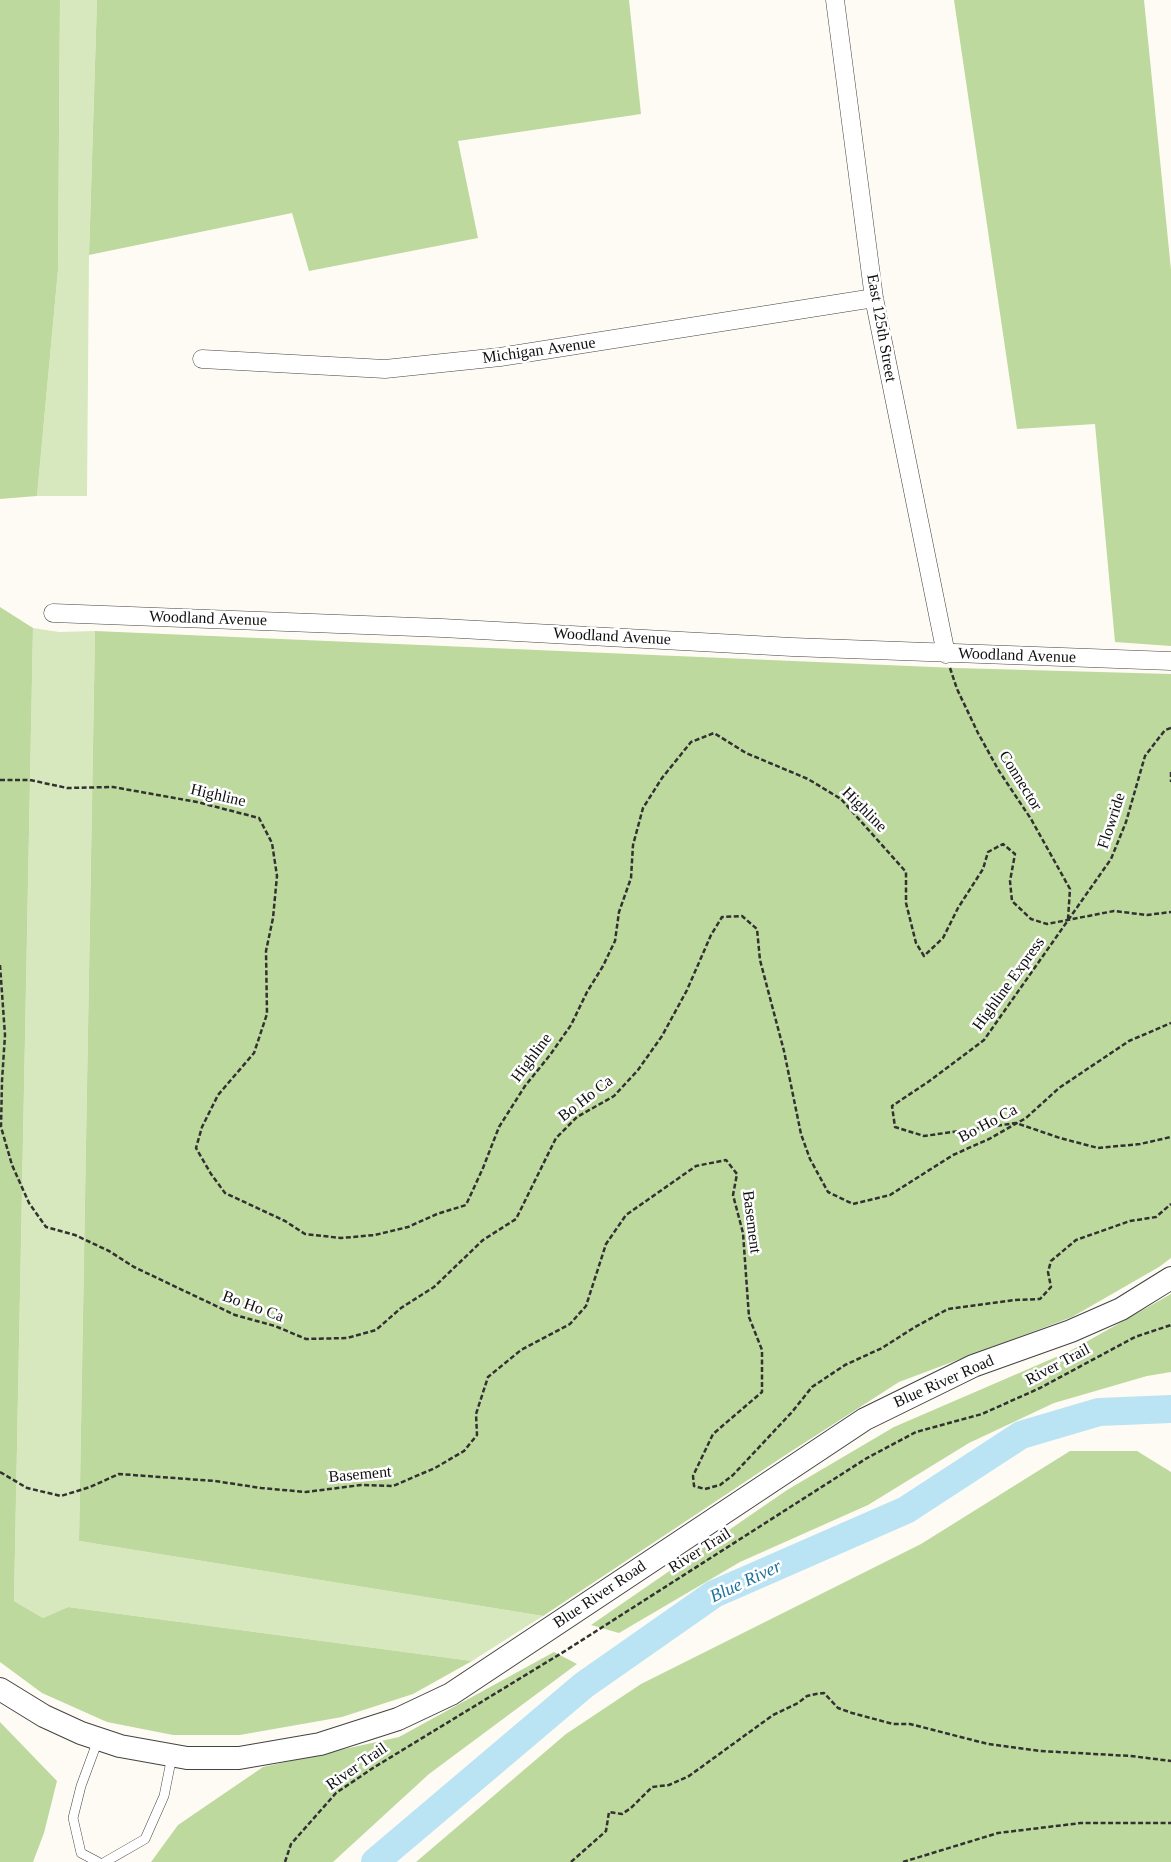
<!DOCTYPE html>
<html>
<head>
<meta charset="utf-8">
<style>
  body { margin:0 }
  canvas { display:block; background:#fefbf4 }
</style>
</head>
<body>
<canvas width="1171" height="1862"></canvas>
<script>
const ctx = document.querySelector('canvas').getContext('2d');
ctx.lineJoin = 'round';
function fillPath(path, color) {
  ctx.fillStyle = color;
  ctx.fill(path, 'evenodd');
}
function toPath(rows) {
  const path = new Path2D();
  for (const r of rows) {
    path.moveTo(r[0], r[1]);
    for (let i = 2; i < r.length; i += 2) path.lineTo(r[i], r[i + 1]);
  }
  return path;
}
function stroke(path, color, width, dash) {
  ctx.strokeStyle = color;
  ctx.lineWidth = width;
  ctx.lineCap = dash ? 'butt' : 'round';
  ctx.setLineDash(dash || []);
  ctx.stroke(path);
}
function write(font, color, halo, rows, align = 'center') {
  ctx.font = font + ' Georgia,serif';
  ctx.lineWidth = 5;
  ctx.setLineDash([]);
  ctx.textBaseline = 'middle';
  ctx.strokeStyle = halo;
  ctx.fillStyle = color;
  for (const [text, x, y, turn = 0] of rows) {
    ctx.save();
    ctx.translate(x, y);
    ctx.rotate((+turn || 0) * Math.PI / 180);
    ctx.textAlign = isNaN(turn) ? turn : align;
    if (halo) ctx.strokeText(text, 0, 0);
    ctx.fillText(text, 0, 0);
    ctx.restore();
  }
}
const green = toPath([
  [60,0,97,0,89,255,87,496,37,496,58,270],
  [33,628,59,632,95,631,79,1541,543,1616,472,1661,68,1607,43,1618,14,1601]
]);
const forest = toPath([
  [0,0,60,0,58,270,37,496,0,499],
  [97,0,629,0,641,114,458,141,478,238,309,271,292,213,89,255],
  [954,0,1144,0,1171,270,1171,646,1115,642,1095,424,1017,429],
  [0,607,33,628,14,1601,43,1618,68,1607,472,1661,413,1694,342,1717,240,1735,173,1735,107,1722,42,1693,0,1662],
  [95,631,956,668,1171,674,1171,1258,1159,1267,1072,1317,899,1382,787,1454,543,1616,79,1541],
  [1171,1294,1171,1372,1147,1376,1054,1403,969,1443,868,1505,740,1562,619,1633,591,1625,787,1490,894,1427,1070,1351],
  [1070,1451,1137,1451,1171,1472,1171,1862,416,1862,566,1734,641,1684,921,1544],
  [554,1652,577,1664,429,1774,333,1862,151,1862,178,1825,263,1767,399,1737],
  [0,1722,57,1781,44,1833,33,1862,0,1862]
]);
const river = toPath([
  [375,1862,584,1685,714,1594,906,1510,1021,1435,1099,1412,1171,1409]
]);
const path = toPath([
  [950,668,957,689,978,733,999,771,1031,819,1070,889,1068,919],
  [1171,728,1165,730,1145,756,1126,822,1111,859,984,1040,928,1082,892,1106,895,1127,924,1136,1016,1123,1060,1138,1098,1148,1140,1144,1171,1137],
  [1171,772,1171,782],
  [0,780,30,780,67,788,113,787,197,802,259,818,272,843,277,876,273,918,266,951,267,1014,254,1053,218,1095,202,1127,196,1148,211,1174,225,1193,285,1221,305,1234,341,1238,375,1235,408,1227,437,1214,466,1205,483,1168,499,1127,525,1086,550,1055,571,1025,587,992,603,966,615,941,619,912,631,878,633,845,643,808,662,778,691,742,714,733,746,753,808,779,841,799,906,872,906,903,916,943,924,956,943,938,958,908,983,869,988,852,1003,844,1015,854,1010,881,1012,901,1031,919,1047,924,1114,911,1147,915,1171,912],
  [0,965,5,1035,2,1081,1,1127,12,1165,29,1203,46,1227,75,1235,109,1251,134,1267,235,1315,275,1326,306,1339,347,1338,376,1330,401,1308,434,1287,483,1240,516,1219,556,1138,577,1117,614,1096,638,1070,662,1036,687,990,711,935,722,917,742,916,757,929,760,960,784,1051,801,1134,810,1159,828,1192,853,1204,890,1195,953,1155,989,1139,1026,1118,1059,1088,1129,1041,1171,1023],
  [0,1472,27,1488,61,1496,90,1487,119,1474,215,1481,261,1488,306,1492,361,1485,393,1486,435,1468,464,1451,477,1435,476,1414,488,1377,521,1350,570,1324,586,1306,606,1244,626,1215,696,1166,726,1160,737,1174,733,1195,743,1233,749,1317,762,1350,762,1392,713,1434,693,1476,694,1486,705,1489,720,1485,733,1475,792,1412,812,1387,845,1365,882,1348,915,1327,948,1309,1015,1300,1040,1299,1051,1287,1048,1272,1051,1261,1076,1240,1130,1221,1156,1217,1171,1204],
  [285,1862,291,1844,336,1793,373,1768,565,1651,867,1458,916,1432,982,1414,1040,1388,1135,1337,1171,1325],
  [571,1862,606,1831,609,1812,622,1814,631,1808,652,1787,669,1785,689,1776,773,1715,798,1703,807,1696,816,1694,824,1693,838,1708,852,1713,893,1724,910,1724,988,1744,1040,1751,1131,1756,1171,1761],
  [903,1862,998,1833,1081,1823,1171,1823]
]);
const service = toPath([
  [98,1740,81,1786,73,1818,81,1853,98,1862],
  [105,1862,145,1839,164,1796,172,1756]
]);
const minor = toPath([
  [835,0,874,298,946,654],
  [202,359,385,369,500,357,874,298],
  [53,613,442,628,792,647,1171,661]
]);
const tertiary = toPath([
  [0,1689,44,1716,81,1733,120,1746,187,1758,239,1758,320,1744,398,1719,451,1694,865,1419,973,1366,1071,1331,1121,1309,1171,1278]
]);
const streetNames = [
  ["East 125th Street",881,328,80],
  ["Michigan Avenue",539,351,-8],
  ["Woodland Avenue",208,619,2],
  ["Woodland Avenue",612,637,3],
  ["Woodland Avenue",1017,656,2],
  ["Connector",1020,781,58],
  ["Highline",218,796,13],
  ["Highline",864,810,45],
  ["Flowride",1112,821,-72],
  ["Highline Express",1009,984,-54],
  ["Highline",532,1058,-53],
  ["Bo Ho Ca",586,1099,-38],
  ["Bo Ho Ca",988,1124,-28],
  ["Basement",751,1222,83],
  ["Bo Ho Ca",253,1307,20],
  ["River Trail",1058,1365,-28],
  ["Blue River Road",944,1382,-24],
  ["Basement",360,1475,-5],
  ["River Trail",700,1551,-32],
  ["Blue River Road",600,1595,-34],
  ["River Trail",357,1767,-35]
];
const waterNames = [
  ["Blue River",746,1582,-25]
];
fillPath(green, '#d8e8be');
fillPath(forest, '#bed99e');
stroke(river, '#bae4f4', 28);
stroke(service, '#434343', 10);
stroke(minor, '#434343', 19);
stroke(tertiary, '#434343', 24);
stroke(path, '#323232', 2.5, [5, 2.5]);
stroke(service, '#fff', 9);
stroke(minor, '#fff', 18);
stroke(tertiary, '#fff', 22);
write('16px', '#101010', '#fff', streetNames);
write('italic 18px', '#1d729e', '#fff', waterNames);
</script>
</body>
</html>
